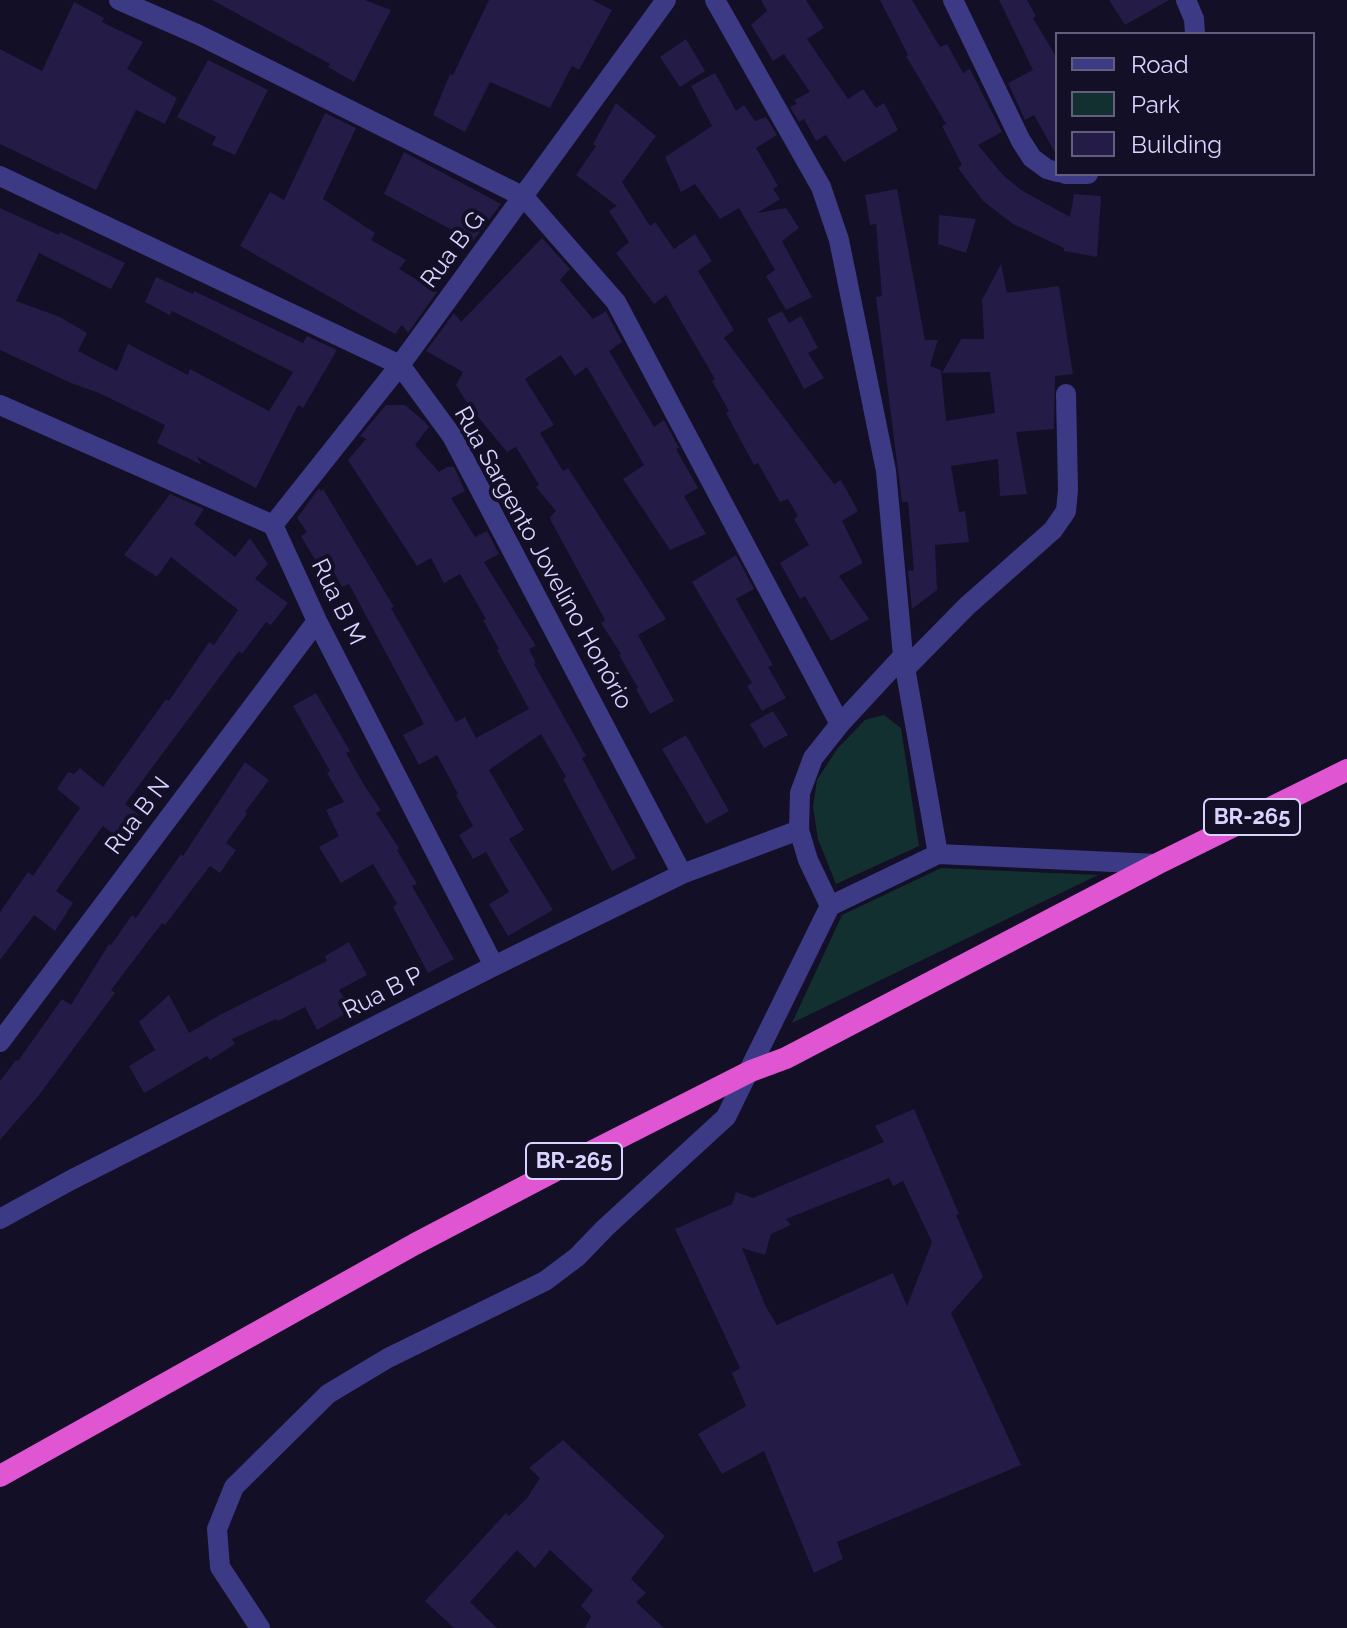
<!DOCTYPE html>
<html>
<head>
<meta charset="utf-8">
<style>
  body { margin:0 }
  #map { position:relative; width:1347px; height:1628px; overflow:hidden; background:#130f26; font-family:Raleway,sans-serif }
  canvas { display:block }
  .legend { position:absolute; left:1055px; top:32px; width:260px; height:144px; box-sizing:border-box; background:#130f26; border:2px solid #625e7d; margin:0; padding:10px 14px; list-style:none; font-size:24px; color:#d9d4ff }
  .legend li { display:flex; align-items:center; gap:16px; height:40px }
  .legend b { width:40px; border:2px solid #625e7d }
</style>
</head>
<body>
<div id="map">
<canvas width="1347" height="1628"></canvas>
<ul class="legend">
<li><b style="height:10px;background:#3d3a85"></b>Road</li>
<li><b style="height:22px;background:#12302f"></b>Park</li>
<li><b style="height:22px;background:#241b47"></b>Building</li>
</ul>
</div>
<script>
const ctx = document.querySelector('canvas').getContext('2d');
ctx.lineJoin = 'round';
function fillPath(path, color) {
  ctx.fillStyle = color;
  ctx.fill(path, 'evenodd');
}
function toPath(rows) {
  const path = new Path2D();
  for (const r of rows) {
    path.moveTo(r[0], r[1]);
    for (let i = 2; i < r.length; i += 2) path.lineTo(r[i], r[i + 1]);
  }
  return path;
}
function stroke(path, color, width, dash) {
  ctx.strokeStyle = color;
  ctx.lineWidth = width;
  ctx.lineCap = dash ? 'butt' : 'round';
  ctx.setLineDash(dash || []);
  ctx.stroke(path);
}
function write(font, color, halo, rows, align = 'center') {
  ctx.font = font + ' Raleway,sans-serif';
  ctx.lineWidth = 8;
  ctx.setLineDash([]);
  ctx.textBaseline = 'middle';
  ctx.strokeStyle = halo;
  ctx.fillStyle = color;
  for (const [text, x, y, turn = 0] of rows) {
    ctx.save();
    ctx.translate(x, y);
    ctx.rotate((+turn || 0) * Math.PI / 180);
    ctx.textAlign = isNaN(turn) ? turn : align;
    if (halo) ctx.strokeText(text, 0, 0);
    ctx.fillText(text, 0, 0);
    ctx.restore();
  }
}
const green = toPath([
  [884,715,901,728,919,846,836,884,818,839,813,807,817,780,837,749,865,720],
  [941,868,1098,875,792,1023,842,915]
]);
const building = toPath([
  [212,0,365,0,391,10,354,82,328,67,330,64],
  [489,0,592,0,612,10,579,70,572,66,550,108,490,82,465,132,433,115,450,74,453,75],
  [761,0,806,0,824,28,807,39,848,99,863,89,876,108,884,103,898,130,844,162,826,135,816,141,804,119,799,122,790,107,797,104,794,100,810,92,784,54,773,61,751,25,767,11],
  [880,0,912,0,940,47,947,44,963,73,970,69,1002,132,978,145,1003,175,1021,190,1070,217,1074,194,1101,196,1097,257,1064,251,1064,248,1013,224,983,201,958,168,962,165,942,126,946,124,906,56,908,55],
  [999,0,1027,0,1036,16,1033,18,1057,58,1057,156,1034,115,1025,120,1008,83,1033,70],
  [1109,0,1169,0,1125,25],
  [74,2,104,18,102,22,143,42,127,69,177,98,165,124,136,110,96,190,0,144,0,49,42,71],
  [686,39,705,71,680,87,660,57],
  [208,60,268,90,235,155,212,145,216,137,177,117],
  [715,73,736,111,744,105,755,121,766,117,777,135,756,148,778,186,773,189,780,199,757,213,786,208,799,228,782,241,812,297,786,310,766,276,775,270,739,208,720,219,695,184,681,192,665,157,712,126,691,86],
  [616,103,656,136,622,182,650,226,655,222,674,249,695,234,712,261,698,271,734,330,724,338,834,484,841,480,858,511,842,521,863,563,839,576,869,619,831,641,805,596,800,599,780,563,809,545,794,519,798,516,788,499,780,502,758,463,754,465,726,413,729,411,712,381,715,379,666,295,654,304,616,253,629,242,609,211,617,206,576,175,596,146,593,144],
  [325,113,356,128,323,199,375,233,371,240,406,260,399,269,437,292,408,333,402,325,395,334,240,246,270,192,284,200],
  [404,152,501,204,473,241,384,194],
  [897,189,925,340,938,340,930,366,941,370,946,421,995,413,990,372,942,373,961,339,984,339,982,300,1001,264,1007,293,1059,286,1073,374,1055,376,1054,429,1016,432,1027,494,1000,496,998,459,951,466,959,512,965,511,969,542,935,545,937,590,912,609,908,571,914,570,908,502,902,502,876,297,882,296,876,224,870,225,865,195],
  [0,208,59,235,60,232,125,263,111,289,39,253,16,301,60,317,87,333,78,351,117,371,128,344,188,375,190,369,269,411,293,372,172,311,170,315,145,302,156,277,193,294,194,291,303,343,307,336,337,350,303,408,298,405,256,488,196,456,202,465,157,443,165,425,99,393,71,383,0,350],
  [939,215,976,219,966,253,938,244],
  [542,238,570,269,560,280,593,319,606,311,622,342,609,351,654,427,664,420,679,448,676,449,698,488,684,496,706,534,670,550,623,479,644,465,587,367,575,376,561,355,525,379,554,425,540,433,563,471,568,468,666,619,638,635,674,701,650,714,636,689,638,688,619,655,621,654,601,623,605,620,551,521,550,517,556,511,536,487,539,485,516,447,507,452,469,406,456,385,463,372,426,351,454,313,461,322],
  [782,311,789,323,801,316,818,348,808,353,824,378,804,389,767,319],
  [386,405,405,405,425,422,429,427,415,445,439,472,447,467,454,467,465,491,451,498,475,537,487,531,499,554,484,562,536,646,529,649,536,663,534,664,586,756,582,758,636,858,612,871,563,779,566,777,541,734,489,770,524,830,509,839,553,910,508,936,489,904,509,892,486,852,473,859,459,835,473,826,456,795,458,794,437,755,419,765,403,735,424,724,349,584,342,587,325,556,317,563,301,536,307,532,297,518,319,488,321,492,323,489,394,607,391,608,456,722,465,717,476,738,529,709,497,650,499,649,483,620,486,619,460,574,444,583,431,558,417,566,348,460,366,439,360,436],
  [170,494,204,509,194,524,235,557,250,538,268,564,255,579,288,603,271,625,266,622,242,654,239,651,125,804,139,815,122,841,103,826,78,860,56,891,73,903,55,931,34,915,0,960,0,912,28,872,33,876,80,808,57,789,68,772,74,774,80,768,103,787,166,699,169,701,209,642,214,645,238,610,171,557,157,577,124,555],
  [736,555,754,589,736,599,773,665,768,667,786,698,762,711,747,686,752,683,692,582],
  [316,693,350,751,346,753,364,785,381,810,376,813,399,848,397,850,417,884,412,886,454,959,428,973,393,907,397,904,373,864,341,883,319,847,339,836,326,810,344,802,327,773,330,771,293,706],
  [773,711,788,735,764,748,750,724],
  [686,735,729,811,706,824,662,749],
  [245,762,269,780,245,812,247,814,226,843,236,850,220,873,210,866,165,925,162,923,111,990,115,993,39,1095,0,1140,0,1081,16,1060,18,1061,62,999,71,1005,109,944,111,945,132,915,136,918,181,854,183,856],
  [349,942,367,975,339,990,352,1010,317,1030,305,1007,278,1021,276,1019,232,1039,235,1044,210,1060,207,1056,144,1093,129,1066,155,1050,139,1022,169,995,189,1033,218,1016,327,961,325,956],
  [914,1109,959,1214,956,1215,983,1277,951,1313,1021,1465,837,1542,843,1559,814,1573,764,1451,722,1474,698,1434,746,1406,732,1373,740,1368,675,1229,732,1204,736,1192,753,1198,884,1142,875,1126],
  [889,1178,893,1186,903,1181,932,1242,907,1306,893,1273,777,1325,766,1307,742,1248,765,1255,771,1234,791,1225,786,1219],
  [563,1440,665,1536,631,1579,646,1593,636,1602,664,1628,585,1628,591,1616,581,1606,593,1590,550,1550,535,1568,517,1550,470,1602,497,1628,454,1628,425,1601,506,1513,509,1516,527,1498,540,1478,529,1468]
]);
const minor = toPath([
  [119,0,199,35,524,197,616,302,840,724],
  [715,0,821,187,839,240,886,471,903,656,938,854],
  [953,0,1021,141,1032,158,1047,169,1057,172],
  [1186,0,1194,19,1195,34],
  [1065,174,1088,174],
  [0,176,400,365,452,436,682,874],
  [0,405,273,525,317,621,494,966],
  [273,525,400,365,666,0],
  [905,669,967,606,1053,530,1066,511,1068,490,1066,394],
  [830,906,808,860,799,830,800,793,813,758,840,724,903,656],
  [0,1042,317,621],
  [0,1219,71,1180,494,966,682,874,799,830],
  [260,1628,220,1567,217,1529,234,1487,328,1394,388,1358,545,1281,577,1257,605,1228,726,1117,830,906,938,854,1157,864]
]);
const trunk = toPath([
  [0,1476,415,1244,585,1155,751,1071,786,1058,1157,864,1347,770]
]);
const shields = [
  [1252,817,96],
  [574,1161,96]
];
const shieldNames = [
  ["BR-265",1252,817],
  ["BR-265",574,1161]
];
const streetNames = [
  ["Rua B G",453,250,-53],
  ["Rua Sargento Jovelino Honório",543,558,61],
  ["Rua B M",338,602,64],
  ["Rua B N",138,816,-53],
  ["Rua B P",383,993,-27]
];
fillPath(green, '#12302f');
fillPath(building, '#241b47');
stroke(minor, '#3d3a85', 20);
stroke(trunk, '#e055d1', 22);
for (const [x, y, w] of shields) {
  const box = new Path2D();
  box.roundRect(x - w / 2, y - 18, w, 36, 6);
  ctx.fillStyle = '#130f26';
  ctx.fill(box);
  stroke(box, '#d9d4ff', 2);
}
write('bold 22px', '#d9d4ff', null, shieldNames);
write('24px', '#d9d4ff', '#130f26', streetNames);
</script>
</body>
</html>
